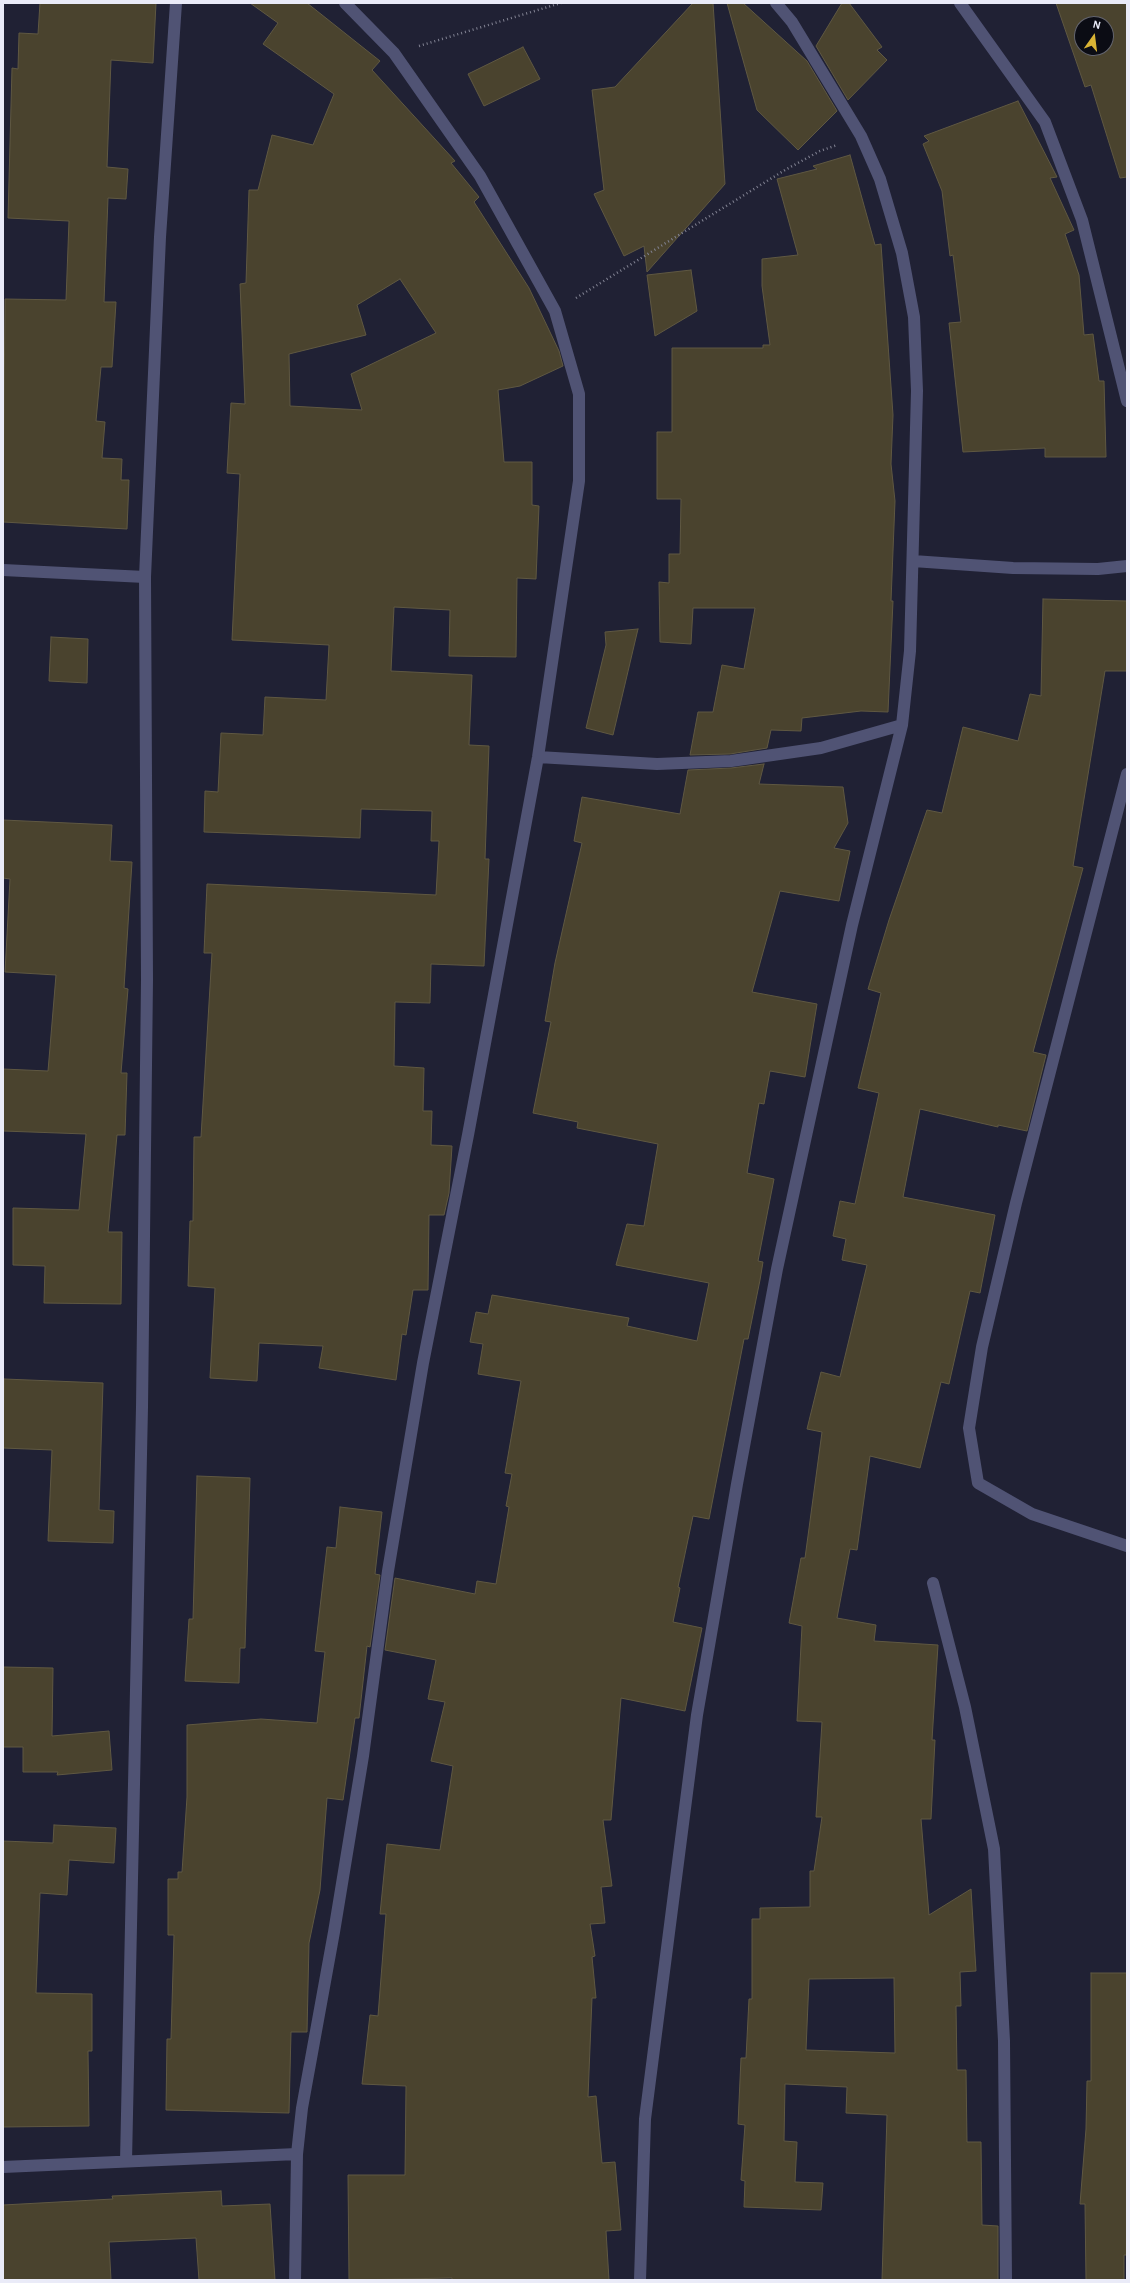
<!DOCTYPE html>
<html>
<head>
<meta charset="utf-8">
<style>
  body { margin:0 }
  #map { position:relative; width:1130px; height:2283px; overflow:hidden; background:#202134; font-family:"Alegreya Sans",sans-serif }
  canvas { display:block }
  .frame { position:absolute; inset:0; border:4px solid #eaebf8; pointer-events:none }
  .north { position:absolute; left:1074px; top:16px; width:40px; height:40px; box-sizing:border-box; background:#0b0c14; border:1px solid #64656f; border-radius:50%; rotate:14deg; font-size:11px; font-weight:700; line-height:16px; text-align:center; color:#eaebf8 }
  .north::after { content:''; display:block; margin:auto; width:14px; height:18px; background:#d9b334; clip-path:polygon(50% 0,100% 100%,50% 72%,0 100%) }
</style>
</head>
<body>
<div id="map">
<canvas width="1130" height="2283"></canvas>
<div class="frame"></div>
<div class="north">N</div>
</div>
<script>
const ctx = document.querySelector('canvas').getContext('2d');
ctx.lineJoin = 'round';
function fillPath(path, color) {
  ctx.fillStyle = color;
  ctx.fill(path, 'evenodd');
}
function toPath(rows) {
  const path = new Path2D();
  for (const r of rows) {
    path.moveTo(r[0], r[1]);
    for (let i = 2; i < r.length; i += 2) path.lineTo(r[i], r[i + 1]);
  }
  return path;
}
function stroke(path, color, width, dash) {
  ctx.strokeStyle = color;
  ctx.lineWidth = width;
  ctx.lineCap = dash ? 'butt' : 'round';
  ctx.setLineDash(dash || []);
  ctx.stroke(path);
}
const building = toPath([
  [40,3,156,3,153,63,111,60,107,167,128,169,126,199,108,198,104,302,116,302,112,367,101,367,96,421,105,422,102,458,122,459,121,480,129,480,127,529,3,522,5,299,66,300,69,221,8,218,12,68,18,69,19,33,38,34,40,3],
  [250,3,307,3,380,61,372,70,455,161,451,163,479,197,474,202,529,288,559,351,563,366,520,386,498,390,504,462,532,462,532,505,539,506,536,579,517,578,516,657,449,656,450,610,394,607,391,671,472,675,469,745,489,746,485,859,489,859,484,966,431,964,430,1003,395,1002,394,1066,424,1068,423,1111,432,1111,431,1145,452,1146,449,1193,444,1215,429,1215,428,1290,413,1290,406,1335,402,1334,396,1380,319,1368,323,1346,259,1343,257,1381,210,1378,215,1288,188,1286,190,1221,193,1221,194,1137,201,1137,212,953,204,953,207,884,436,895,439,841,431,841,432,811,361,809,360,838,204,832,205,791,218,792,221,733,263,735,265,697,326,700,329,645,232,640,240,474,227,473,231,403,245,404,240,284,246,283,249,190,258,190,272,135,313,145,334,94,263,44,278,23,250,3],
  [400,279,436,333,351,374,362,410,290,406,289,354,366,335,357,305,400,279],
  [693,3,713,3,725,184,647,272,644,246,624,256,594,194,604,190,592,90,615,87,693,3],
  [727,3,743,3,807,61,837,111,798,150,757,110,727,3],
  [842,3,849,3,882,47,877,50,887,60,848,100,816,46,842,3],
  [1056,3,1127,3,1127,177,1120,178,1091,85,1085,87,1056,3],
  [1082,24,1106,24,1106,48,1082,48,1082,24],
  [523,47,540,79,484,106,468,74,523,47],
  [1018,101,1057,177,1050,178,1074,230,1065,234,1079,275,1084,335,1093,334,1099,381,1104,381,1106,457,1045,457,1045,448,963,452,949,323,961,322,953,255,950,256,942,191,923,144,929,141,924,136,1018,101],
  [850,155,875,245,881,244,893,415,891,464,895,501,891,601,893,601,888,712,861,711,802,718,801,731,771,730,767,748,730,754,690,755,698,712,713,712,722,665,744,669,755,608,693,608,691,644,660,642,659,582,669,583,669,554,680,554,681,499,657,499,657,432,672,432,672,348,763,348,763,345,770,345,762,286,762,259,798,255,777,179,817,169,813,166,850,155],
  [691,270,697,311,655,336,647,275,691,270],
  [1043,599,1127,601,1127,671,1105,671,1073,866,1083,868,1033,1052,1046,1055,1027,1131,998,1125,998,1127,920,1109,903,1197,995,1215,980,1293,970,1291,949,1384,941,1382,920,1468,870,1456,857,1550,850,1549,837,1618,876,1625,874,1641,938,1645,932,1740,935,1740,931,1819,921,1819,929,1915,971,1889,976,1971,960,1972,961,2006,956,2006,957,2070,966,2070,967,2142,981,2142,982,2225,998,2226,998,2280,882,2280,887,2115,846,2113,847,2087,785,2084,784,2141,797,2142,795,2182,823,2183,821,2210,744,2207,745,2181,741,2180,745,2125,738,2124,741,2058,746,2058,749,1999,752,1999,752,1919,760,1919,760,1908,810,1907,810,1871,814,1871,822,1817,816,1817,822,1722,797,1721,802,1626,789,1623,801,1558,805,1558,822,1432,807,1429,821,1372,840,1377,867,1265,842,1260,846,1239,833,1236,840,1201,855,1204,879,1093,858,1088,881,993,868,989,889,920,927,810,942,813,963,727,1018,741,1030,694,1041,696,1043,599],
  [894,1978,895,2053,806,2050,809,1979,894,1978],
  [638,629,613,735,586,728,606,645,605,632,638,629],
  [51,637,88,639,87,683,49,681,51,637],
  [764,764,759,784,843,787,848,823,834,848,850,851,839,901,780,891,752,992,817,1004,805,1077,770,1071,764,1104,759,1103,747,1173,774,1179,758,1261,763,1262,760,1280,748,1339,744,1339,709,1519,693,1516,678,1587,680,1588,673,1622,702,1628,685,1711,621,1698,611,1820,603,1820,612,1886,601,1887,605,1923,590,1924,595,1956,592,1957,596,1998,592,1998,588,2097,596,2096,602,2163,615,2162,621,2230,606,2231,609,2280,452,2280,452,2278,349,2280,348,2175,405,2175,406,2086,362,2084,370,2015,378,2016,386,1914,380,1914,387,1844,440,1850,453,1766,431,1761,445,1702,428,1699,436,1660,385,1650,395,1578,475,1594,477,1581,496,1584,509,1507,506,1506,512,1474,505,1473,521,1381,478,1374,483,1344,470,1342,476,1312,488,1314,492,1295,629,1318,627,1326,697,1341,709,1283,616,1265,627,1224,644,1226,658,1144,577,1128,578,1122,533,1113,551,1022,545,1021,555,963,582,843,574,841,582,797,680,814,688,770,731,768,764,764],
  [3,820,112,825,110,861,132,862,124,988,128,989,121,1073,127,1073,125,1135,117,1135,108,1232,122,1232,121,1304,44,1303,45,1266,13,1265,13,1208,79,1210,86,1134,3,1131,3,1069,48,1071,56,975,5,972,10,879,3,878,3,820],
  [4,1379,103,1383,99,1510,114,1511,113,1543,48,1541,52,1450,3,1448,4,1379],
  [197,1476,250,1478,245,1648,240,1648,239,1683,185,1681,189,1619,193,1619,197,1476],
  [340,1507,382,1512,375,1574,380,1575,370,1647,367,1646,359,1718,355,1718,343,1800,327,1798,320,1890,309,1943,307,2032,291,2032,289,2113,166,2110,167,2039,171,2039,174,1935,168,1935,168,1879,178,1879,178,1872,182,1872,187,1797,187,1725,261,1719,317,1723,325,1652,315,1651,327,1547,336,1548,340,1507],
  [3,1667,53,1668,52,1736,109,1731,112,1770,57,1775,58,1772,23,1772,23,1747,3,1747,3,1667],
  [54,1825,116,1828,114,1863,69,1860,67,1895,40,1893,36,1993,92,1994,92,2051,88,2051,89,2126,3,2127,3,1841,53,1843,54,1825],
  [1091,1973,1127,1973,1127,2255,1124,2255,1124,2280,1086,2280,1085,2204,1080,2204,1086,2129,1087,2081,1091,2081,1091,1973],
  [221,2191,222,2206,270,2204,275,2280,199,2280,196,2238,109,2242,111,2280,3,2280,3,2205,113,2199,112,2196,221,2191]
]);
const path = toPath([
  [419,46,561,3],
  [576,298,785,170,820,151,837,145]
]);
const minor = toPath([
  [960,3,1045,122,1082,220,1127,401],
  [913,561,1013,568,1098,569,1127,566],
  [3,570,145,577],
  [538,757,657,764,731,761,821,748,902,725],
  [1127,774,1016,1203,982,1347,969,1428,978,1483,1032,1514,1127,1546],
  [933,1583,965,1707,994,1849,1004,2041,1006,2280],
  [126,2161,142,1407,147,980,145,577,160,237,176,3],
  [3,2167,297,2154],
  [295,2280,297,2154,302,2108,334,1932,363,1756,388,1571,423,1363,468,1135,538,757,579,481,579,394,555,311,480,176,394,53,345,3],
  [640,2280,645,2119,697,1715,737,1484,777,1269,852,925,902,725,910,651,917,391,914,317,902,253,880,179,861,136,792,22,776,3]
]);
fillPath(building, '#4a432e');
stroke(building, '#5f5842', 1);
stroke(path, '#828393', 2.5, [1, 3]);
stroke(minor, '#505374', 12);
</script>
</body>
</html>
